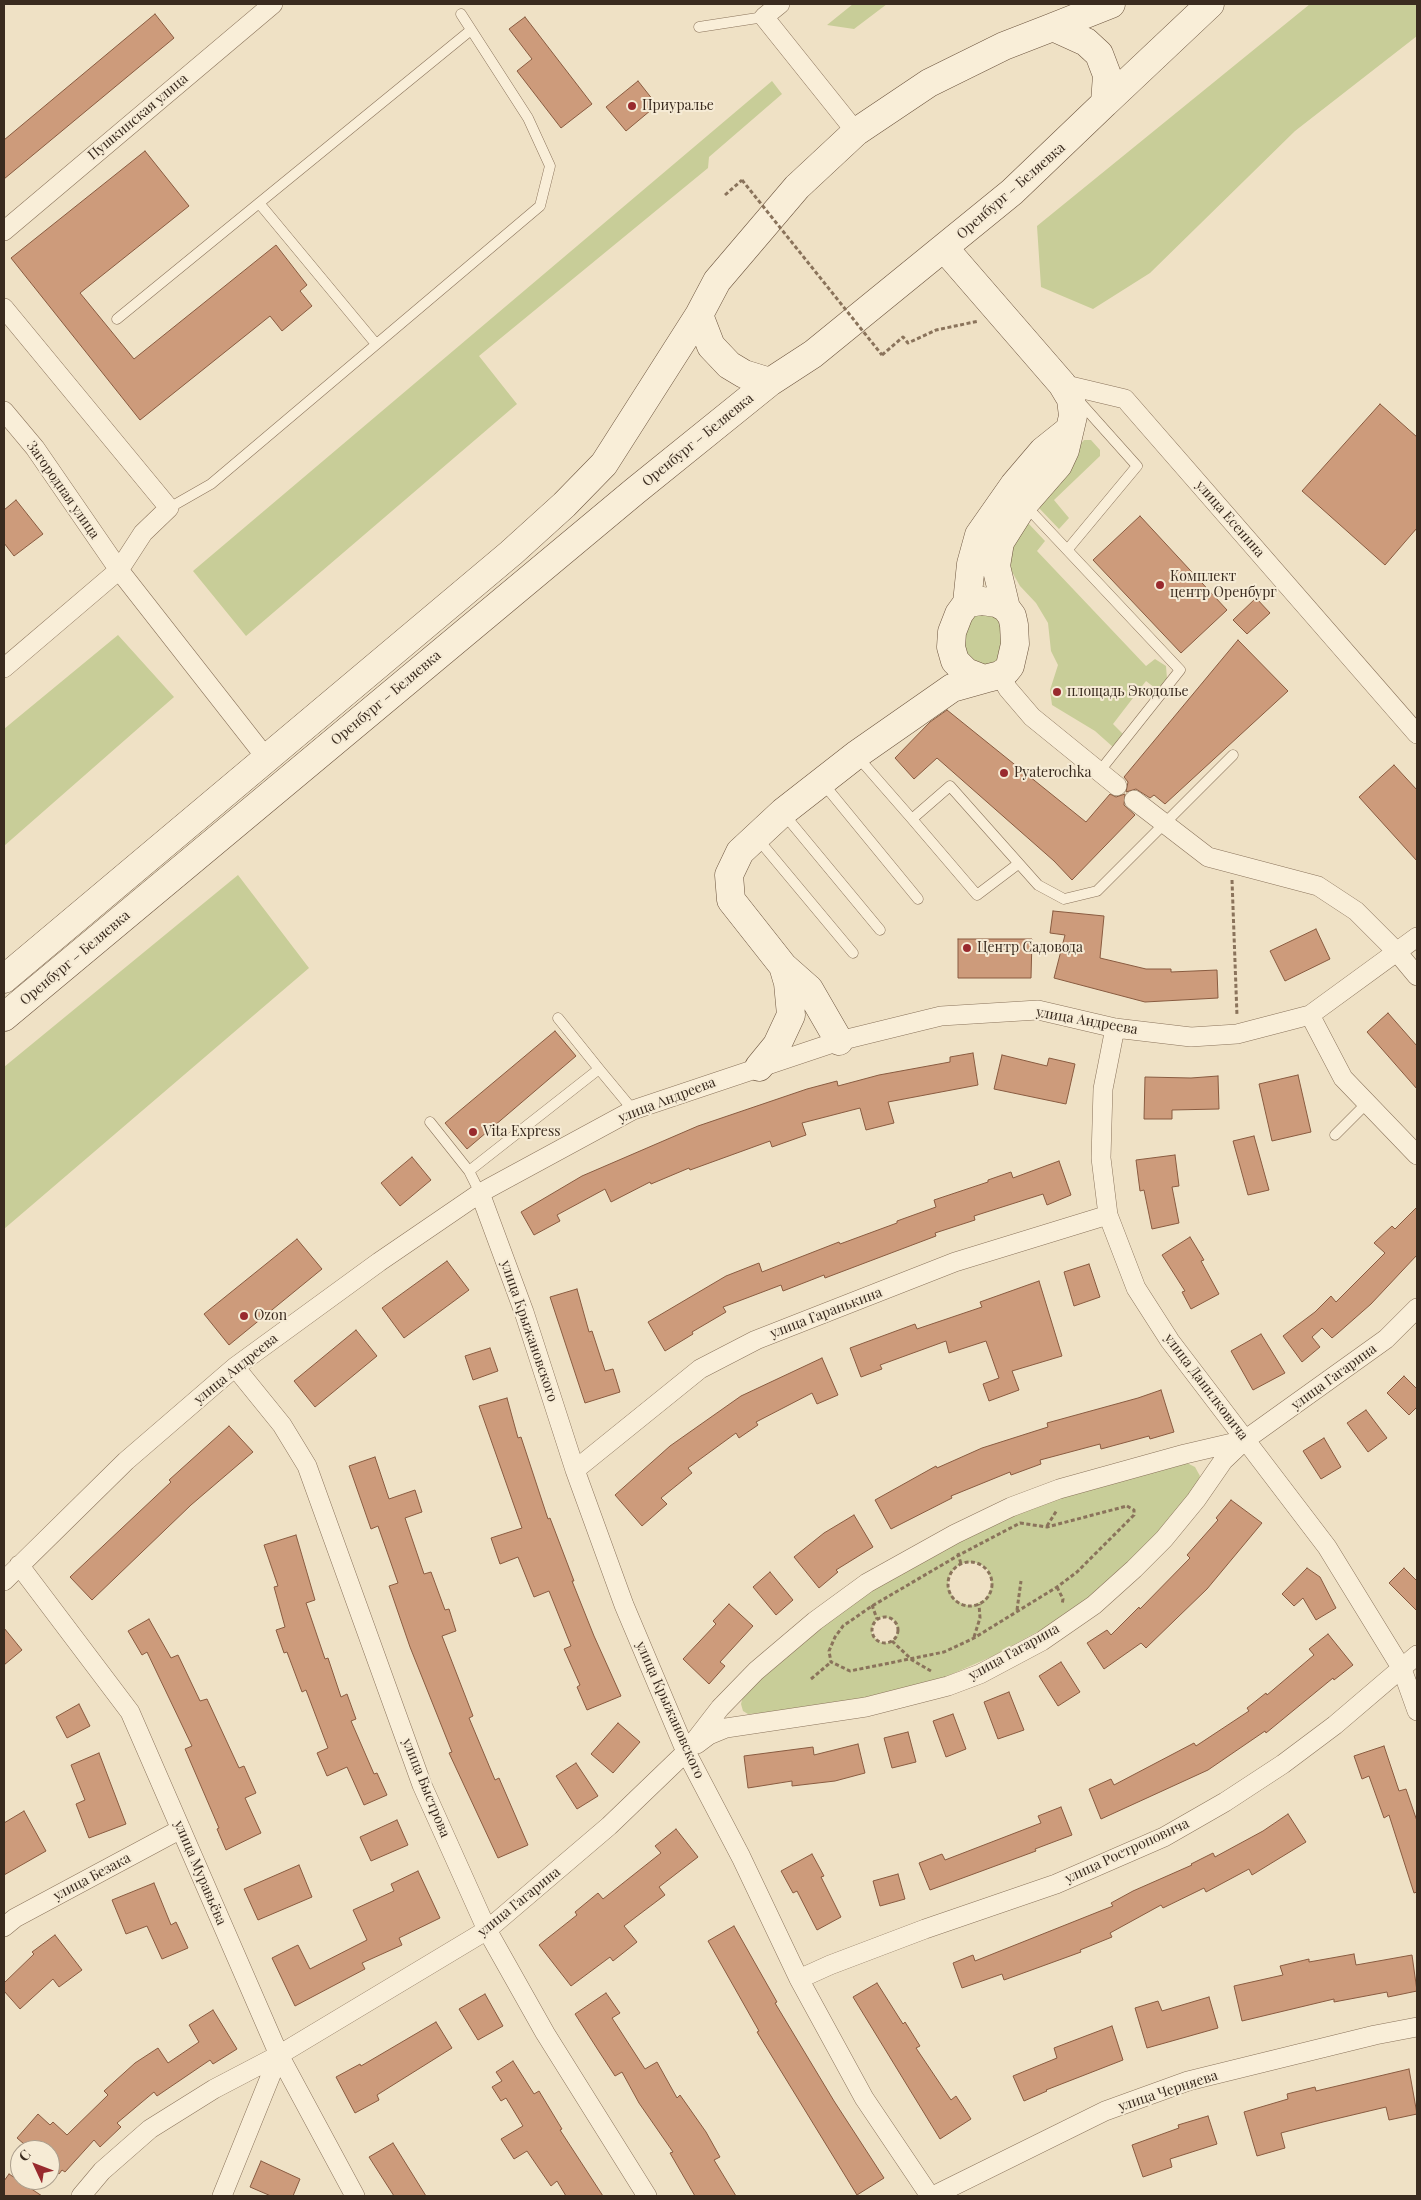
<!DOCTYPE html>
<html>
<head>
<meta charset="utf-8">
<style>
  body { margin:0 }
  #map { position:relative; width:1421px; height:2200px; overflow:hidden; background:#efe1c5; font-family:"Playfair Display",serif }
  canvas { display:block }
  .frame { position:absolute; inset:0; border:5px solid #3a2b1f; pointer-events:none }
  .north { position:absolute; left:10px; top:2140px; width:50px; height:50px; box-sizing:border-box; background:#f6ebd5; border:1px solid #ab9e8c; border-radius:50%; rotate:313deg; font-size:14px; font-weight:700; line-height:20px; text-align:center; color:#3a2b1f }
  .north::after { content:''; display:block; margin:auto; width:18px; height:22px; background:#992a2e; clip-path:polygon(50% 0,100% 100%,50% 72%,0 100%) }
</style>
</head>
<body>
<div id="map">
<canvas width="1421" height="2200"></canvas>
<div class="frame"></div>
<div class="north">С</div>
</div>
<script>
const ctx = document.querySelector('canvas').getContext('2d');
ctx.lineJoin = 'round';
function fillPath(path, color) {
  ctx.fillStyle = color;
  ctx.fill(path, 'evenodd');
}
function toPath(rows) {
  const path = new Path2D();
  for (const r of rows) {
    if (r.length === 3) {
      path.moveTo(r[0] + r[2], r[1]);
      path.arc(r[0], r[1], r[2], 0, 2 * Math.PI);
      continue;
    }
    path.moveTo(r[0], r[1]);
    for (let i = 2; i < r.length; i += 2) path.lineTo(r[i], r[i + 1]);
  }
  return path;
}
function stroke(path, color, width, dash) {
  ctx.strokeStyle = color;
  ctx.lineWidth = width;
  ctx.lineCap = dash ? 'butt' : 'round';
  ctx.setLineDash(dash || []);
  ctx.stroke(path);
}
function write(font, color, halo, rows, align = 'center') {
  ctx.font = font + ' "Playfair Display",serif';
  ctx.lineWidth = 4;
  ctx.setLineDash([]);
  ctx.textBaseline = 'middle';
  ctx.strokeStyle = halo;
  ctx.fillStyle = color;
  for (const [text, x, y, turn = 0] of rows) {
    ctx.save();
    ctx.translate(x, y);
    ctx.rotate((+turn || 0) * Math.PI / 180);
    ctx.textAlign = isNaN(turn) ? turn : align;
    if (halo) ctx.strokeText(text, 0, 0);
    ctx.fillText(text, 0, 0);
    ctx.restore();
  }
}
const green = toPath([
  [853,4,887,4,854,29,827,25],
  [1310,4,1417,4,1417,36,1295,131,1150,273,1093,309,1041,287,1037,226],
  [772,81,782,94,709,157,708,168,479,356,517,404,246,636,193,571],
  [1084,440,1091,440,1100,450,1100,456,1054,500,1069,518,1059,529,1039,508,1035,501,1036,494],
  [1022,521,1028,523,1045,541,1037,551,1146,666,1155,659,1166,666,1167,679,1161,686,1155,688,1146,681,1113,724,1124,735,1113,747,1095,731,1052,705,1050,690,1058,665,1051,651,1048,623,1036,603,1020,586,1011,570,1009,558],
  [992,611,1007,626,996,668,965,660,960,637,976,612],
  [118,635,174,697,4,846,4,729],
  [238,875,309,968,4,1229,4,1067],
  [1185,1462,1195,1467,1200,1476,1196,1486,1158,1532,1119,1574,1059,1620,993,1656,943,1678,859,1699,768,1713,748,1714,743,1711,741,1704,743,1696,788,1651,870,1589,1010,1513],
  [973,1562,982,1565,988,1570,992,1585,986,1599,971,1606,963,1604,955,1600,950,1592,948,1583,950,1574,956,1567,964,1563],
  [882,1617,893,1619,898,1629,896,1638,888,1643,878,1642,872,1634,873,1623]
]);
const building = toPath([
  [155,14,174,38,4,179,4,140,155,14],
  [525,17,592,104,561,128,517,71,532,59,509,29,525,17],
  [638,81,657,105,626,131,606,107,638,81],
  [145,151,189,206,80,293,134,359,276,245,307,285,300,291,312,306,282,331,270,316,140,420,11,258,145,151],
  [1380,404,1417,437,1417,528,1385,565,1302,491,1380,404],
  [16,500,43,534,14,556,4,543,4,510,16,500],
  [1140,516,1227,610,1181,653,1093,560,1140,516],
  [1256,598,1270,613,1247,634,1233,620,1256,598],
  [1238,640,1288,691,1165,804,1154,795,1150,798,1136,789,1126,792,1128,782,1124,777,1238,640],
  [947,710,1086,822,1110,794,1116,797,1125,794,1124,805,1135,815,1072,880,1054,861,937,758,914,779,895,758,930,722,947,710],
  [1394,765,1417,790,1417,861,1359,797,1394,765],
  [1053,911,1104,916,1100,958,1146,969,1171,969,1171,972,1217,970,1218,998,1145,1002,1054,978,1065,935,1050,933,1053,911],
  [1316,929,1330,959,1285,981,1270,951,1316,929],
  [958,939,1032,939,1031,978,958,978,958,939],
  [1388,1013,1417,1046,1417,1089,1367,1032,1388,1013],
  [555,1031,576,1056,467,1149,445,1123,555,1031],
  [973,1053,978,1085,888,1102,894,1123,866,1130,860,1108,802,1123,806,1135,772,1147,770,1141,690,1170,689,1168,651,1184,650,1182,611,1202,605,1189,557,1215,560,1221,534,1235,521,1212,582,1176,698,1126,807,1089,837,1081,838,1086,879,1075,950,1062,950,1057,973,1053],
  [1002,1055,1047,1066,1049,1058,1075,1064,1066,1104,994,1089,1002,1055],
  [1298,1075,1311,1132,1272,1141,1259,1084,1298,1075],
  [1218,1076,1219,1109,1172,1110,1172,1119,1144,1119,1145,1077,1191,1078,1218,1076],
  [1254,1136,1269,1190,1248,1195,1233,1141,1254,1136],
  [1175,1155,1179,1186,1172,1187,1179,1223,1152,1229,1144,1190,1140,1191,1136,1160,1175,1155],
  [412,1157,431,1180,400,1206,381,1183,412,1157],
  [1059,1161,1071,1195,1047,1205,1043,1194,974,1216,975,1220,935,1233,936,1236,825,1278,824,1275,783,1291,781,1285,723,1307,726,1312,692,1332,693,1334,665,1351,648,1322,726,1276,759,1263,762,1272,839,1242,840,1244,897,1223,897,1221,936,1207,934,1200,988,1182,988,1180,1011,1172,1013,1178,1059,1161],
  [1417,1207,1417,1255,1371,1304,1338,1333,1332,1338,1322,1328,1312,1337,1320,1347,1302,1362,1283,1336,1315,1312,1331,1296,1336,1302,1385,1253,1374,1243,1392,1226,1395,1229,1417,1207],
  [1190,1237,1204,1260,1201,1261,1219,1294,1191,1309,1182,1292,1185,1291,1162,1255,1190,1237],
  [297,1239,322,1269,229,1345,204,1314,297,1239],
  [447,1261,469,1290,404,1338,382,1308,447,1261],
  [1089,1264,1100,1297,1074,1306,1064,1272,1089,1264],
  [1039,1281,1062,1356,1012,1371,1019,1390,989,1401,983,1384,999,1378,986,1341,949,1353,946,1341,880,1365,882,1369,861,1377,850,1348,915,1324,917,1329,982,1307,980,1302,1039,1281],
  [577,1289,589,1332,592,1331,605,1371,613,1369,620,1392,585,1403,550,1297,577,1289],
  [356,1330,377,1356,315,1407,294,1381,356,1330],
  [1261,1334,1285,1373,1253,1390,1231,1351,1261,1334],
  [490,1348,498,1371,473,1380,465,1356,490,1348],
  [822,1358,838,1395,817,1404,812,1393,756,1422,758,1425,739,1438,736,1433,688,1468,692,1473,661,1498,667,1504,642,1526,615,1495,670,1446,741,1396,822,1358],
  [1404,1376,1417,1389,1417,1407,1409,1415,1387,1393,1404,1376],
  [1161,1390,1174,1432,1150,1439,1149,1436,1101,1449,1100,1444,1040,1460,1041,1464,1011,1475,1010,1472,951,1496,952,1498,891,1529,875,1500,936,1466,937,1468,982,1448,1048,1427,1047,1423,1138,1398,1161,1390],
  [507,1398,518,1438,521,1437,548,1519,550,1518,574,1581,572,1581,594,1636,621,1696,587,1710,577,1687,580,1685,564,1649,571,1646,549,1591,534,1597,518,1557,500,1564,491,1538,522,1528,479,1406,507,1398],
  [1366,1410,1387,1438,1368,1452,1347,1423,1366,1410],
  [229,1426,253,1452,191,1505,92,1600,70,1577,171,1482,169,1480,229,1426],
  [1324,1438,1341,1467,1321,1479,1303,1451,1324,1438],
  [375,1457,389,1499,415,1490,422,1512,405,1518,424,1574,431,1572,445,1610,449,1609,456,1631,442,1636,473,1716,469,1718,495,1780,499,1778,528,1845,498,1858,449,1753,452,1752,410,1647,389,1586,398,1583,378,1526,371,1529,349,1466,375,1457],
  [1231,1500,1262,1523,1207,1589,1146,1648,1141,1643,1104,1669,1087,1643,1107,1630,1111,1635,1139,1607,1140,1609,1190,1558,1187,1555,1218,1520,1216,1518,1231,1500],
  [854,1515,873,1547,836,1570,838,1572,819,1588,794,1557,824,1533,854,1515],
  [296,1535,315,1600,306,1603,325,1659,328,1658,341,1697,347,1694,356,1719,351,1721,374,1774,377,1773,387,1795,364,1805,347,1767,327,1776,317,1753,328,1748,306,1690,302,1692,287,1652,284,1653,276,1630,285,1627,274,1587,278,1586,264,1545,296,1535],
  [1307,1568,1320,1577,1336,1608,1316,1620,1303,1598,1294,1606,1282,1594,1307,1568],
  [1404,1568,1417,1581,1417,1611,1389,1583,1404,1568],
  [770,1572,793,1600,776,1615,753,1587,770,1572],
  [729,1604,753,1626,720,1662,725,1666,709,1684,683,1659,716,1624,713,1621,729,1604],
  [149,1619,171,1658,178,1655,200,1701,207,1699,239,1768,244,1766,256,1793,245,1798,261,1833,226,1850,217,1829,219,1828,185,1749,192,1746,147,1652,142,1655,128,1631,149,1619],
  [4,1628,22,1650,4,1665,4,1628],
  [1328,1634,1353,1665,1334,1680,1333,1678,1266,1733,1265,1731,1208,1770,1101,1819,1089,1789,1111,1779,1114,1785,1194,1743,1196,1746,1249,1711,1247,1708,1266,1693,1267,1695,1314,1655,1309,1649,1328,1634],
  [1061,1662,1080,1692,1058,1706,1039,1676,1061,1662],
  [1009,1692,1024,1730,998,1739,984,1702,1009,1692],
  [79,1704,90,1726,67,1738,56,1717,79,1704],
  [953,1714,966,1749,946,1757,933,1721,953,1714],
  [618,1723,640,1742,613,1773,591,1754,618,1723],
  [908,1732,916,1762,892,1768,884,1738,908,1732],
  [858,1744,865,1773,835,1781,792,1786,792,1781,748,1788,744,1756,813,1747,814,1755,858,1744],
  [1384,1746,1399,1791,1406,1789,1417,1821,1417,1892,1414,1893,1389,1815,1384,1818,1369,1776,1362,1779,1354,1756,1384,1746],
  [99,1753,126,1824,89,1838,76,1804,85,1800,71,1765,99,1753],
  [576,1763,598,1796,577,1809,556,1776,576,1763],
  [1061,1807,1072,1835,1035,1849,1036,1851,930,1890,919,1863,942,1854,945,1860,1041,1823,1038,1816,1061,1807],
  [24,1811,46,1851,4,1875,4,1823,24,1811],
  [1288,1814,1306,1842,1252,1875,1249,1869,1206,1892,1204,1888,1163,1908,1161,1905,1110,1933,1112,1937,1080,1950,1081,1952,1004,1980,1002,1974,962,1988,953,1963,973,1955,975,1961,1113,1906,1111,1903,1133,1891,1192,1865,1191,1864,1213,1853,1215,1857,1263,1831,1288,1814],
  [397,1820,408,1845,371,1861,360,1837,397,1820],
  [676,1829,698,1857,659,1887,665,1895,624,1926,637,1942,613,1961,610,1957,571,1986,539,1945,577,1915,575,1912,598,1893,603,1899,661,1853,655,1846,676,1829],
  [812,1854,824,1876,821,1877,841,1917,817,1930,797,1891,793,1893,781,1871,812,1854],
  [299,1865,312,1897,258,1920,244,1889,299,1865],
  [418,1871,440,1918,399,1938,402,1945,362,1963,365,1969,295,2006,272,1958,298,1945,310,1969,367,1940,353,1910,394,1891,391,1884,418,1871],
  [898,1874,905,1899,880,1906,873,1881,898,1874],
  [154,1883,171,1925,176,1922,188,1948,162,1959,147,1926,126,1934,112,1900,154,1883],
  [734,1926,777,2002,775,2003,834,2101,884,2178,857,2195,757,2032,759,2031,708,1941,734,1926],
  [55,1935,82,1970,59,1987,53,1979,20,2009,4,1991,4,1983,34,1954,32,1952,55,1935],
  [1354,1954,1356,1965,1412,1955,1417,1991,1388,1997,1387,1992,1334,2002,1334,1999,1242,2021,1234,1986,1283,1975,1280,1966,1309,1959,1309,1962,1354,1954],
  [877,1983,903,2024,905,2022,920,2046,916,2048,951,2100,956,2096,971,2119,940,2139,853,1997,877,1983],
  [606,1993,620,2013,612,2018,645,2069,657,2062,677,2098,680,2095,706,2132,720,2157,714,2160,736,2196,695,2196,670,2153,673,2152,639,2103,622,2072,615,2076,598,2050,575,2014,606,1993],
  [485,1994,503,2026,478,2040,459,2009,485,1994],
  [1209,1997,1218,2028,1147,2048,1135,2008,1158,2001,1162,2011,1209,1997],
  [213,2010,237,2049,213,2064,210,2060,157,2096,154,2092,117,2123,121,2127,100,2147,94,2140,65,2172,62,2170,59,2174,50,2167,50,2150,31,2150,17,2138,38,2114,50,2125,53,2122,67,2135,108,2095,104,2091,135,2063,158,2048,168,2063,199,2042,189,2025,213,2010],
  [436,2022,452,2048,377,2095,379,2100,355,2113,336,2077,360,2064,361,2066,436,2022],
  [1112,2026,1123,2060,1046,2090,1047,2091,1024,2101,1013,2076,1057,2058,1054,2048,1112,2026],
  [513,2061,534,2094,539,2091,562,2129,560,2130,603,2196,566,2196,557,2181,551,2186,527,2151,514,2159,501,2139,523,2126,506,2098,501,2101,492,2087,502,2081,496,2072,513,2061],
  [1409,2069,1417,2114,1389,2120,1386,2107,1323,2122,1281,2133,1285,2148,1257,2156,1244,2112,1288,2099,1287,2094,1315,2087,1316,2091,1409,2069],
  [1208,2116,1217,2144,1170,2159,1172,2167,1143,2177,1132,2145,1179,2128,1178,2125,1208,2116],
  [393,2143,426,2196,394,2196,369,2157,393,2143],
  [261,2161,300,2179,293,2196,271,2196,250,2187,261,2161],
  [9,2174,42,2196,4,2196,4,2181,9,2174]
]);
const path = toPath([
  [725,195,742,180],
  [882,355,903,337,908,343,936,330,979,321],
  [1232,880,1237,1016],
  [1127,1506,1134,1510,1134,1515,1077,1572,1057,1587,974,1638,944,1652,850,1671,831,1662,829,1651,835,1637,843,1626,872,1606,959,1555,1020,1523,1047,1527,1127,1506],
  [1047,1526,1057,1510],
  [958,1553,961,1564],
  [970,1584,22],
  [1057,1587,1063,1599,1062,1605],
  [872,1605,877,1619],
  [1017,1610,1021,1581],
  [885,1630,13],
  [974,1637,980,1618,979,1604],
  [892,1641,912,1660,931,1671],
  [811,1679,831,1662]
]);
const lane = toPath([
  [699,27,764,17],
  [259,203,376,344],
  [117,319,471,30],
  [1024,504,1180,670,1099,772],
  [169,508,211,484,540,206,550,166,528,118,461,14],
  [1068,549,1137,466,1078,400],
  [856,755,912,819,950,786,1038,885,1064,899,1097,891,1233,755],
  [822,782,918,899],
  [783,813,880,930],
  [912,819,977,895,1018,864],
  [757,838,853,953],
  [558,1018,599,1069],
  [430,1122,469,1171],
  [1335,1135,1367,1103],
  [480,1193,469,1171,599,1069,633,1110]
]);
const street = toPath([
  [780,4,764,17,856,132],
  [4,231,273,4],
  [4,308,169,508,143,533,119,570,4,668],
  [1062,384,1125,399,1417,734],
  [4,411,35,448,119,570,267,759],
  [1000,675,1008,689,1032,717,1117,786],
  [1134,800,1208,857,1318,886,1356,911,1397,952,1417,976],
  [1310,1015,1343,1078,1417,1155],
  [1115,1028,1103,1089,1101,1158,1108,1215,1136,1288,1170,1341,1327,1547,1402,1669,1417,1711],
  [480,1193,524,1312,575,1470,624,1605,686,1752,741,1857,799,1979,864,2098,930,2196],
  [235,1367,282,1425,307,1466,422,1785,487,1930,545,2033,647,2196],
  [575,1470,700,1369,756,1340,955,1262,1108,1215],
  [19,1565,130,1712,279,2055,355,2196],
  [4,1581,126,1461,235,1367,379,1262,480,1193,633,1110,839,1041,941,1016,1038,1010,1115,1028,1191,1037,1237,1034,1310,1015,1417,937],
  [697,1744,709,1735,726,1728,866,1707,948,1686,980,1674,1042,1641,1094,1605,1134,1569,1164,1539,1196,1500,1223,1461,1245,1440,1386,1339,1417,1308],
  [4,1927,15,1918,181,1829],
  [799,1979,830,1965,925,1929,1056,1884,1164,1837,1225,1802,1283,1764,1335,1725,1417,1655],
  [81,2196,102,2171,150,2129,214,2089,279,2055,487,1930,609,1826,686,1752,720,1708,756,1671,815,1621,867,1583,955,1534,1011,1507,1059,1489,1185,1454,1245,1440],
  [222,2196,279,2055],
  [933,2196,1105,2111,1188,2081,1375,2035,1417,2027]
]);
const secondary = toPath([
  [1053,27,1111,4],
  [1105,103,1210,4],
  [945,249,1062,384,1071,399,1073,416,1065,450,1058,465,1024,504,1000,542,996,566,1006,608],
  [982,601,997,603,1006,608,1012,616,1014,625,1015,644,1010,666,1006,671,1000,675,984,679,966,672,955,661,951,647,952,632,959,614,967,603,982,601],
  [967,603,971,564,979,535,1014,485,1043,451,1068,431],
  [4,979,511,553,564,505,604,464,699,315],
  [4,1017,635,491,770,382,813,354,1012,192,1105,103,1107,75,1099,54,1086,42,1053,27,1004,46,929,83,856,132,797,187,717,281,699,315,711,346,729,365,744,374,770,382],
  [839,1041,809,989,783,966,731,900,729,875,740,852,783,812,856,755,952,688,984,679],
  [759,1067,777,1045,791,1015,788,983,783,966]
]);
const pathBridge = toPath([
  [742,180,882,355]
]);
const markers = [
  [632,106,5,"#992a2e"],
  [1160,585,5,"#992a2e"],
  [1057,692,5,"#992a2e"],
  [1004,773,5,"#992a2e"],
  [967,948,5,"#992a2e"],
  [473,1132,5,"#992a2e"],
  [244,1316,5,"#992a2e"]
];
const poiNames = [
  ["Приуралье",642,106],
  ["Комплект",1170,577],
  ["центр Оренбург",1170,593],
  ["площадь Экодолье",1067,692],
  ["Pyaterochka",1014,773],
  ["Центр Садовода",977,948],
  ["Vita Express",483,1132],
  ["Ozon",254,1316]
];
const streetNames = [
  ["Пушкинская улица",138,117,-40],
  ["Оренбург – Беляевка",1011,191,-41],
  ["Оренбург – Беляевка",698,440,-39],
  ["Загородная улица",63,490,55],
  ["улица Есенина",1230,519,49],
  ["Оренбург – Беляевка",386,698,-40],
  ["Оренбург – Беляевка",75,958,-40],
  ["улица Андреева",1087,1021,10],
  ["улица Андреева",667,1100,-21],
  ["улица Гаранькина",826,1313,-21],
  ["улица Крыжановского",529,1331,71],
  ["улица Андреева",236,1369,-39],
  ["улица Гагарина",1334,1377,-36],
  ["улица Данилковича",1206,1387,53],
  ["улица Гагарина",1014,1652,-29],
  ["улица Крыжановского",670,1710,66],
  ["улица Быстрова",426,1788,68],
  ["улица Ростроповича",1127,1851,-25],
  ["улица Муравьёва",200,1873,67],
  ["улица Безака",92,1877,-28],
  ["улица Гагарина",519,1902,-39],
  ["улица Черняева",1168,2091,-18]
];
fillPath(green, '#c8cd98');
fillPath(building, '#cd9b7b');
stroke(building, '#895b40', 1);
stroke(lane, '#8a735b', 11);
stroke(street, '#8a735b', 20);
stroke(secondary, '#6c543e', 29);
stroke(path, '#8a735b', 3, [4, 2.5]);
stroke(lane, '#f9eed8', 10);
stroke(street, '#f9eed8', 19);
stroke(secondary, '#f9eed8', 28);
stroke(pathBridge, '#8a735b', 3, [4, 2.5]);
for (const [x, y, r, color] of markers) {
  const dot = new Path2D();
  dot.arc(x, y, r, 0, 2 * Math.PI);
  ctx.fillStyle = color;
  ctx.fill(dot);
  stroke(dot, '#f6ebd5', 2);
}
write('14px', '#3a2b1f', '#f6ebd5', poiNames, 'left');
write('14px', '#3a2b1f', '#f6ebd5', streetNames);
</script>
</body>
</html>
